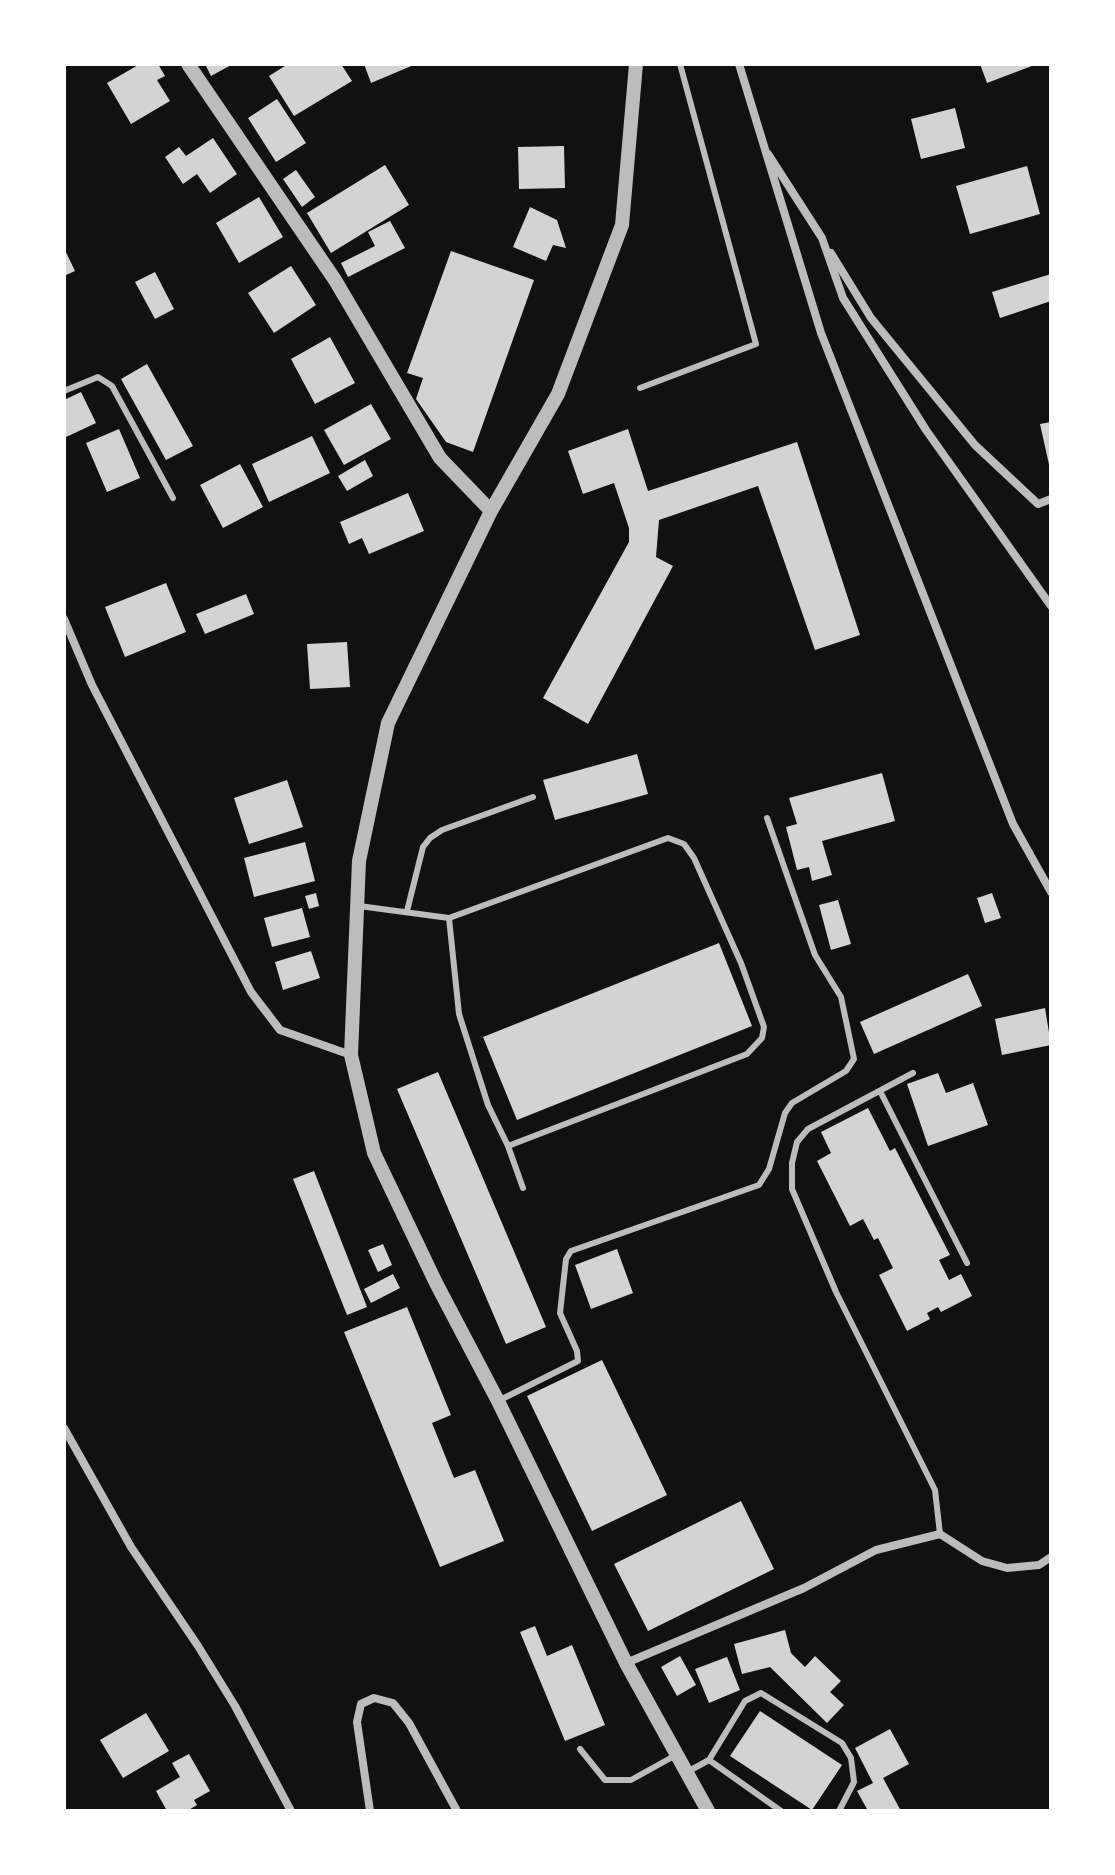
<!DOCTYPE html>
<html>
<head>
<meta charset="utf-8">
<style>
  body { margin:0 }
  #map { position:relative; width:1115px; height:1875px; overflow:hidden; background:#111; font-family:Lato,sans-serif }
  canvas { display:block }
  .frame { position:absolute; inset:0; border:66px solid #fff; pointer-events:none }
</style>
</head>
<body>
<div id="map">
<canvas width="1115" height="1875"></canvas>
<div class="frame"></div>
</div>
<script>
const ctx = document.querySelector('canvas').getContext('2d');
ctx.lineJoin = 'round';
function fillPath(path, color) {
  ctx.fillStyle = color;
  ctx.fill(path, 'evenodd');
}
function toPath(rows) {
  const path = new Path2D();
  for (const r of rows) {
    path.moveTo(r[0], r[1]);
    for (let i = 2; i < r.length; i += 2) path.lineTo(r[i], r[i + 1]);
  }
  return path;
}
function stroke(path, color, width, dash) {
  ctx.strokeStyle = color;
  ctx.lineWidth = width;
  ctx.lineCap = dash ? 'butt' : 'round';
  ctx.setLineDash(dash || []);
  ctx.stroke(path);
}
const building = toPath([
  [140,64,158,64,165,76,157,80,170,101,131,124,107,83],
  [205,64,233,64,211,76],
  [288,64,341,64,352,81,294,116,269,76],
  [364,64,416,64,371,83],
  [980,64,1037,64,987,83],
  [277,99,306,143,276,162,248,118],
  [955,108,965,148,921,159,911,119],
  [213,138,237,174,210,193,197,174,183,184,165,157,179,147,186,156],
  [564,146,565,188,519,189,518,147],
  [385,165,409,205,331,253,307,213],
  [1027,166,1040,214,970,234,956,186],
  [296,170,315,197,302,207,283,179],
  [259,197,283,237,239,263,216,223],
  [530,207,557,220,566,248,553,245,546,261,513,247],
  [390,221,405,248,348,277,341,263,375,246,368,232],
  [64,248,75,271,64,276],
  [451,251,534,280,473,452,446,442,416,399,423,378,407,373],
  [291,266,316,305,274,333,248,293],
  [155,272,174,309,155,319,135,282],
  [1051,274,1051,301,1000,318,992,292],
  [330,337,355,383,315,404,291,359],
  [147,364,193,446,166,460,121,379],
  [81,392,96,423,64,438,64,400],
  [371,404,391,439,344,465,324,430],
  [1051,422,1051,469,1050,469,1040,424],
  [119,429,140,478,107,492,86,443],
  [628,429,648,491,797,442,860,635,815,650,758,486,659,520,656,557,673,566,588,724,543,698,629,542,629,528,614,483,583,494,568,451],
  [312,436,330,473,269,502,252,464],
  [365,460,373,476,347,491,338,476],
  [240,464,263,507,223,528,200,485],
  [408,493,424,531,369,554,362,538,349,544,340,522],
  [166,583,186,632,125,657,105,607],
  [246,594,254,614,205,634,196,614],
  [347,642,350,687,310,689,307,644],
  [637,754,648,794,555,820,543,780],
  [882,773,895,821,822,841,832,875,812,881,809,867,797,870,786,827,797,824,789,798],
  [287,780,303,827,249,844,234,798],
  [305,842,315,881,254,897,244,858],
  [316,893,319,906,309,909,305,896],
  [992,893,1001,918,985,923,977,898],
  [838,900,851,944,831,950,819,905],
  [302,908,310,937,272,947,264,918],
  [719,943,752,1026,517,1120,483,1037],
  [311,951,320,978,283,990,275,962],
  [968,974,982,1006,874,1054,860,1022],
  [1045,1008,1051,1045,1002,1055,995,1019],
  [438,1072,546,1327,506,1344,397,1089],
  [938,1073,946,1093,973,1083,988,1125,928,1146,907,1084],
  [868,1108,890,1151,895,1148,950,1255,939,1260,949,1280,961,1274,972,1296,941,1312,938,1307,927,1313,930,1319,907,1331,879,1275,893,1268,878,1238,874,1240,863,1219,850,1226,817,1161,831,1153,821,1132],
  [314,1171,367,1307,347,1315,293,1179],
  [383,1244,392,1265,378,1272,368,1250],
  [617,1249,633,1293,591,1309,575,1265],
  [393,1274,400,1288,371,1303,364,1289],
  [407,1307,451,1415,432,1423,454,1478,475,1470,504,1541,440,1567,344,1332],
  [602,1360,667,1495,592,1531,527,1396],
  [741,1501,774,1569,648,1631,614,1564],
  [535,1626,547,1656,572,1645,605,1725,565,1741,520,1632],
  [785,1630,791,1653,805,1667,815,1656,841,1681,830,1692,844,1705,827,1723,770,1667,742,1674,734,1644],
  [680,1656,696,1685,677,1696,661,1667],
  [727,1657,740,1690,709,1703,695,1669],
  [760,1711,842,1765,812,1810,730,1756],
  [146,1713,169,1751,123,1778,100,1740],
  [890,1729,909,1764,883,1778,901,1811,868,1811,857,1791,873,1783,855,1748],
  [189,1754,210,1791,194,1800,197,1805,187,1811,167,1811,156,1791,180,1777,172,1763]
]);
const service = toPath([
  [640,388,756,344,680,64],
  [64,391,98,377,112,386,173,498],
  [359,906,449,918,459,1014,488,1105,508,1146,523,1188],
  [407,911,423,847,430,838,442,830,533,797],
  [449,918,668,838,684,844,694,858,741,963,764,1027,762,1038,747,1054,508,1146],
  [913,1073,808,1129,797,1142,792,1163,792,1189,836,1292,935,1490,940,1534],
  [880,1091,967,1263],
  [498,1401,578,1361,577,1351,560,1313,566,1259,571,1251,759,1185,769,1169,785,1113,792,1103,846,1071,854,1059,841,997,815,955,767,818],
  [580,1749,605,1780,631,1780,676,1755],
  [709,1760,781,1811],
  [689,1771,709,1760,745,1701,761,1693,842,1743,851,1758,854,1782,839,1811]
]);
const minor = toPath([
  [739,64,821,333,1013,824,1051,892],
  [768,154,822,238,843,298,926,430,1051,606],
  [831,253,871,318,975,445,1038,504,1051,499],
  [64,619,92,685,251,992,280,1030,351,1055],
  [64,1428,131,1547,198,1646,235,1706,291,1811],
  [626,1663,804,1588,876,1550,940,1534,982,1561,1007,1568,1039,1565,1051,1557],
  [370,1811,357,1722,361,1704,374,1698,393,1703,409,1723,457,1811]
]);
const tertiary = toPath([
  [188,64,335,280,440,458,491,511],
  [636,64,622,225,558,394,491,511,388,723,359,861,351,1055,374,1153,436,1283,498,1401,626,1663,708,1811]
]);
fillPath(building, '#d3d3d3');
stroke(service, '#bcbcbc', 6);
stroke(minor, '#bcbcbc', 8);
stroke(tertiary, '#bcbcbc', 14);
</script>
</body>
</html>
